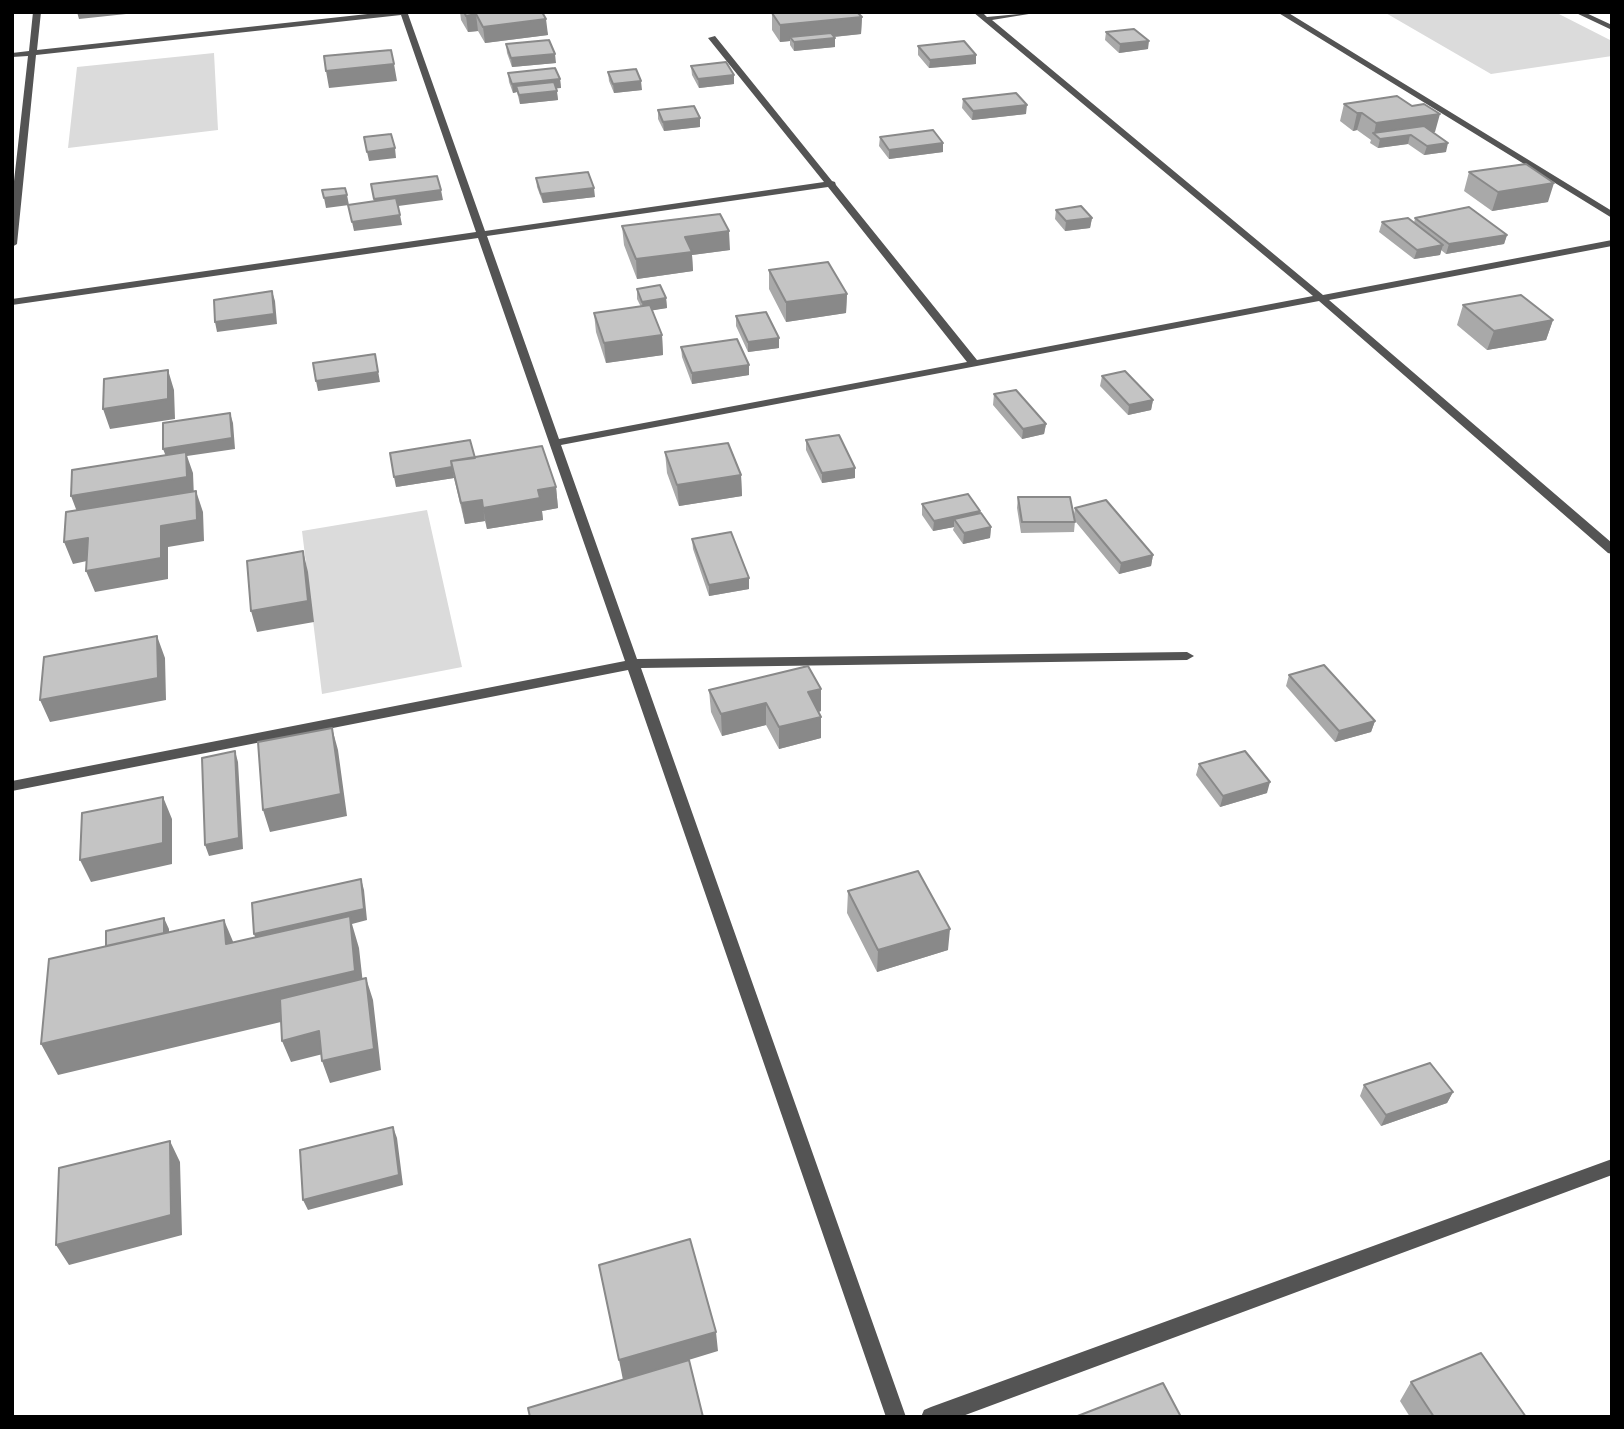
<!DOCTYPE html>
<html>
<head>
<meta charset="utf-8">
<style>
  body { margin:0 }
  #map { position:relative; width:1624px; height:1429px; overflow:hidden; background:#fff; font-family:"Public Sans",sans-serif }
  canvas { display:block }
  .frame { position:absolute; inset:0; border:14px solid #000; pointer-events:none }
</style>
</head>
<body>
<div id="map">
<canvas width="1624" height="1429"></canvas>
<div class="frame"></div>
</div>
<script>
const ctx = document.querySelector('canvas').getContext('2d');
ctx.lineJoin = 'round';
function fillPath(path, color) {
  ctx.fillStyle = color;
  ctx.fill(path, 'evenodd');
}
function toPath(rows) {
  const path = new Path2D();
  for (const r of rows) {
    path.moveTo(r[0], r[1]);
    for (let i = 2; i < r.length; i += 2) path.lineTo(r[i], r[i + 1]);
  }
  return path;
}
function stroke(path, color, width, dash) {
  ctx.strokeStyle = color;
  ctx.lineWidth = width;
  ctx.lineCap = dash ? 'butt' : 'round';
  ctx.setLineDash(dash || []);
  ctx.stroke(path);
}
const green = toPath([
  [1384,12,1555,12,1612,41,1612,56,1491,74],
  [214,53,218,130,68,148,77,67],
  [427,510,462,667,322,694,302,531]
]);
const service = toPath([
  [1574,12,1584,12,1612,25,1612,30,1574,12],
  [1612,1159,1612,1175,960,1417,921,1417,924,1410,931,1407,1612,1159]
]);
const minor = toPath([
  [33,12,41,12,37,50,386,12,413,12,408,14,485,231,824,182,708,38,715,36,832,181,835,182,836,185,977,360,1313,296,973,12,982,12,987,17,1041,12,992,20,1323,295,1612,240,1612,246,1329,300,1612,543,1612,554,1608,553,1319,301,561,445,637,659,1187,652,1194,656,1187,660,641,668,906,1417,886,1417,628,670,12,791,12,781,625,661,478,238,12,305,12,299,476,232,401,15,36,55,17,244,12,247,12,199,28,56,12,57,12,53,29,51,33,12],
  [828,187,967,362,559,439,487,236,828,187],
  [1277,12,1287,12,1612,211,1612,218,1277,12]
]);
const wall = toPath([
  [460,12,542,12,548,35,485,43,478,31,468,32,461,20],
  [772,13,862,17,861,34,834,37,835,38,835,47,794,51,790,45,790,41,780,42,772,30],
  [1106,32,1148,49,1119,53,1105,40],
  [506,44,556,63,512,67,507,53],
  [918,46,976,64,929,68,918,55],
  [691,66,734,84,699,88,692,75],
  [608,72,642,90,614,93,609,81],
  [508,73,560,79,561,88,556,88,558,100,520,104,517,92,513,93,509,82],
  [963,99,1026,114,972,120,962,108],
  [1344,104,1435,132,1432,132,1446,152,1424,155,1408,144,1378,148,1370,143,1371,140,1357,130,1353,131,1340,121],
  [658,110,700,127,664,131,658,119],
  [880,137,943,152,889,159,879,146],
  [1469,172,1548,202,1492,211,1464,191],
  [536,178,595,197,543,203,537,187],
  [1056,210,1092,218,1090,228,1065,231,1055,219],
  [1415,218,1507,235,1504,244,1446,254,1441,250,1440,255,1414,259,1379,232,1382,222,1414,223],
  [622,226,730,250,692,255,693,271,637,279,624,245],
  [769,270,847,294,846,313,786,322,769,289],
  [637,289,666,298,667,308,652,310,662,335,663,355,606,363,596,332,594,313,641,307,637,299],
  [1463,305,1553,320,1546,340,1487,350,1457,325],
  [736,316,779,348,748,352,736,326],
  [681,347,749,375,692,384,682,357],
  [1102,376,1153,400,1151,410,1128,415,1100,386],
  [994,394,1046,424,1044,434,1022,439,993,405],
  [806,440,855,478,822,483,806,450],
  [665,452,741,475,742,496,679,506,667,473],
  [475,458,556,487,558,508,542,511,543,520,487,529,485,521,465,524,454,478,396,487],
  [1018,497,1074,514,1075,508,1153,555,1151,566,1119,574,1075,521,1074,532,1021,533,1017,508],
  [922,504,980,514,991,527,990,538,963,544,953,530,954,527,933,531,922,515],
  [692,539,749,589,709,596,693,549],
  [1289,675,1375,721,1371,732,1335,742,1286,686],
  [821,689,821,711,819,712,821,738,779,749,766,725,722,736,711,712,709,690],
  [1199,764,1267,793,1220,807,1196,775],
  [848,891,948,950,877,972,847,913],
  [1364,1085,1453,1092,1447,1103,1381,1126,1360,1096],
  [1411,1382,1526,1417,1410,1417,1400,1401]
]);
const shadedWall = toPath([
  [77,12,145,12,79,19],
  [476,14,478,31,468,32,466,16],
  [862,17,861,34,793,41,790,37,790,41,780,42,780,25],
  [546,19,548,35,485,43,483,27],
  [835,38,835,47,794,51,794,42],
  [1149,41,1148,49,1119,53,1120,44],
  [555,54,556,63,512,67,511,58],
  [976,55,976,64,929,68,930,60],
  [394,64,397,81,329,88,326,71],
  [734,75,734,84,699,88,698,79],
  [560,79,561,88,518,92,516,86,517,92,513,93,512,84],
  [641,81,642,90,614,93,613,84],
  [557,91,558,100,520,104,519,95],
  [1027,105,1026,114,972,120,973,111],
  [1357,113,1362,113,1357,130,1353,131],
  [1440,114,1435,132,1410,135,1408,144,1378,148,1380,139,1374,134,1376,123],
  [700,118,700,127,664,131,663,122],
  [943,143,943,152,889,159,889,150],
  [1448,143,1446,152,1424,155,1427,146],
  [395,148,396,158,369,161,367,152],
  [1554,183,1548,202,1492,211,1498,192],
  [594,188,595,197,543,203,541,194],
  [441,190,443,200,376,209,374,199],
  [347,195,349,205,326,208,324,198],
  [400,215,402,225,354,231,352,222],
  [1092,218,1090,228,1065,231,1066,221],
  [729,231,730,250,692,255,693,271,637,279,636,259,685,237],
  [1507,235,1504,244,1446,254,1449,244],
  [1443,245,1440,255,1414,259,1417,250],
  [272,291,275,301,277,324,217,332,215,322],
  [847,294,846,313,786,322,786,302],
  [666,298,667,308,643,312,642,302],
  [1553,320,1546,340,1487,350,1494,331],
  [662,335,663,355,606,363,604,343],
  [779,338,779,348,748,352,748,342],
  [375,354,380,382,318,391,316,381],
  [749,365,749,375,692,384,692,373],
  [168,370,174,390,175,419,110,429,103,409],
  [1153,400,1151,410,1128,415,1129,405],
  [230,413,233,423,235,449,187,456,193,473,194,498,79,517,71,496,167,459,163,449],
  [1046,424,1044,434,1022,439,1023,429],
  [452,467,454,478,396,487,394,477],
  [855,468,855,478,822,483,822,473],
  [741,475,742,496,679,506,677,485],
  [556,487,558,508,542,511,543,520,487,529,483,508,538,490],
  [196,491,203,512,204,541,168,547,168,579,95,592,86,571,161,526],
  [482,500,485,521,465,524,461,503],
  [980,511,979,522,954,519,954,527,933,531,934,521],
  [991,527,990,538,963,544,964,533],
  [88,538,96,559,73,564,64,542],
  [303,551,308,572,314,622,257,632,251,611],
  [1153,555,1151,566,1119,574,1121,563],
  [749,578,749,589,709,596,709,585],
  [157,636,165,658,166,700,50,722,40,700],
  [821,689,821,711,808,714,808,692],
  [766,703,766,725,722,736,721,714],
  [821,717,821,738,779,749,779,727],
  [1375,721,1371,732,1335,742,1339,731],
  [332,728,338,750,347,816,270,832,263,810],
  [235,751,238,762,243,849,209,856,205,845],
  [1270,782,1267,793,1220,807,1223,796],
  [163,797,172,819,172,864,91,882,80,860],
  [361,879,364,890,367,920,352,924,359,948,365,1002,58,1075,41,1044,258,945,254,934],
  [164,918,169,929,169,960,110,974],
  [224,920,237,951,226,944],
  [950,929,948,950,877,972,878,950],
  [366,978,373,1000,381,1070,330,1083,322,1061],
  [319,1031,327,1053,291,1062,282,1041],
  [1453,1092,1447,1103,1381,1126,1386,1115],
  [393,1127,397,1138,403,1185,308,1210,303,1200],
  [170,1141,180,1162,182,1235,69,1265,56,1245],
  [716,1332,718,1351,623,1380,619,1360]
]);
const building = toPath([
  [464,12,542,12,546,19,483,27,476,14,466,16,464,12],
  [781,12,857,12,862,17,780,25,772,13,781,12],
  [1134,29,1149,41,1120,44,1106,32,1134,29],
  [831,33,835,38,794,42,790,37,831,33],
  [549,40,555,54,511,58,506,44,549,40],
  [964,41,976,55,930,60,918,46,964,41],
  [391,50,394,64,326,71,324,56,391,50],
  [726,62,734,75,698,79,691,66,726,62],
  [555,68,560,79,512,84,508,73,555,68],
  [636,69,641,81,613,84,608,72,636,69],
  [554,82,557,91,519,95,516,86,554,82],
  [1016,93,1027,105,973,111,963,99,1016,93],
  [1397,96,1412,106,1424,104,1440,114,1376,123,1362,113,1357,113,1344,104,1397,96],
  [694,106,700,118,663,122,658,110,694,106],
  [1424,126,1448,143,1427,146,1411,135,1380,139,1373,133,1424,126],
  [933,130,943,143,889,150,880,137,933,130],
  [391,134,395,148,367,152,364,137,391,134],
  [1526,164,1554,183,1498,192,1469,172,1526,164],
  [588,172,594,188,541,194,536,178,588,172],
  [437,176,441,190,374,199,371,184,437,176],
  [345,188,347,195,324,198,322,190,345,188],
  [396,198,400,215,352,222,348,205,396,198],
  [1081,206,1092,218,1066,221,1056,210,1081,206],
  [1469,207,1507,235,1449,244,1415,218,1469,207],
  [720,214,729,231,685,237,692,252,636,259,622,226,720,214],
  [1408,218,1443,245,1417,250,1382,222,1408,218],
  [828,262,847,294,786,302,769,270,828,262],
  [660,285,666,298,642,302,637,289,660,285],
  [272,291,274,314,215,322,214,300,272,291],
  [1521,295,1553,320,1494,331,1463,305,1521,295],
  [650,305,662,335,604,343,594,313,650,305],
  [766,312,779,338,748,342,736,316,766,312],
  [737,339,749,365,692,373,681,347,737,339],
  [375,354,378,372,316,381,313,363,375,354],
  [168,370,168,399,103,409,104,379,168,370],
  [1125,371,1153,400,1129,405,1102,376,1125,371],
  [1016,390,1046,424,1023,429,994,394,1016,390],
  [230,413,232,438,163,449,163,423,230,413],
  [839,435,855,468,822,473,806,440,839,435],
  [470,440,475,458,451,461,452,467,394,477,390,453,470,440],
  [728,443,741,475,677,485,665,452,728,443],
  [542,446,556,487,538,490,540,498,483,508,482,500,461,503,451,461,542,446],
  [186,452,187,477,71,496,72,470,186,452],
  [196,491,197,520,161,526,161,558,86,571,88,538,64,542,66,512,196,491],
  [968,494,980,511,934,521,922,504,968,494],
  [1018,497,1070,497,1075,522,1022,522,1018,497],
  [1106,500,1153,555,1121,563,1075,508,1106,500],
  [981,513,991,527,964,533,954,519,981,513],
  [731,532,749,578,709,585,692,539,731,532],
  [303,551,308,601,251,611,247,561,303,551],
  [157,636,158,678,40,700,44,657,157,636],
  [1324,665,1375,721,1339,731,1289,675,1324,665],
  [808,666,821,689,808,692,821,717,779,727,766,703,721,714,709,690,808,666],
  [332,728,341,794,263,810,258,742,332,728],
  [235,751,239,838,205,845,202,758,235,751],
  [1245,751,1270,782,1223,796,1199,764,1245,751],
  [163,797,163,843,80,860,82,813,163,797],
  [918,871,950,929,878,950,848,891,918,871],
  [361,879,364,909,254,934,252,903,361,879],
  [350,916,355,971,41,1044,49,959,224,920,226,944,350,916],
  [164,918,164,933,106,946,106,931,164,918],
  [366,978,374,1049,322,1061,319,1031,282,1041,280,999,366,978],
  [1430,1063,1453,1092,1386,1115,1364,1085,1430,1063],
  [393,1127,399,1175,303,1200,300,1150,393,1127],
  [170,1141,171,1215,56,1245,59,1168,170,1141],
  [690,1239,716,1332,619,1360,599,1265,690,1239],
  [1481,1353,1526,1417,1434,1417,1411,1382,1481,1353],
  [689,1360,703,1417,530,1417,528,1408,689,1360],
  [1163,1383,1181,1417,1075,1417,1163,1383]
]);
fillPath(green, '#dbdbdb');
fillPath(service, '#545454');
fillPath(minor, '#545454');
fillPath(wall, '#a9a9a9');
fillPath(shadedWall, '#898989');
fillPath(building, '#c4c4c4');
stroke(building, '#898989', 2);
</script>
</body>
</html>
